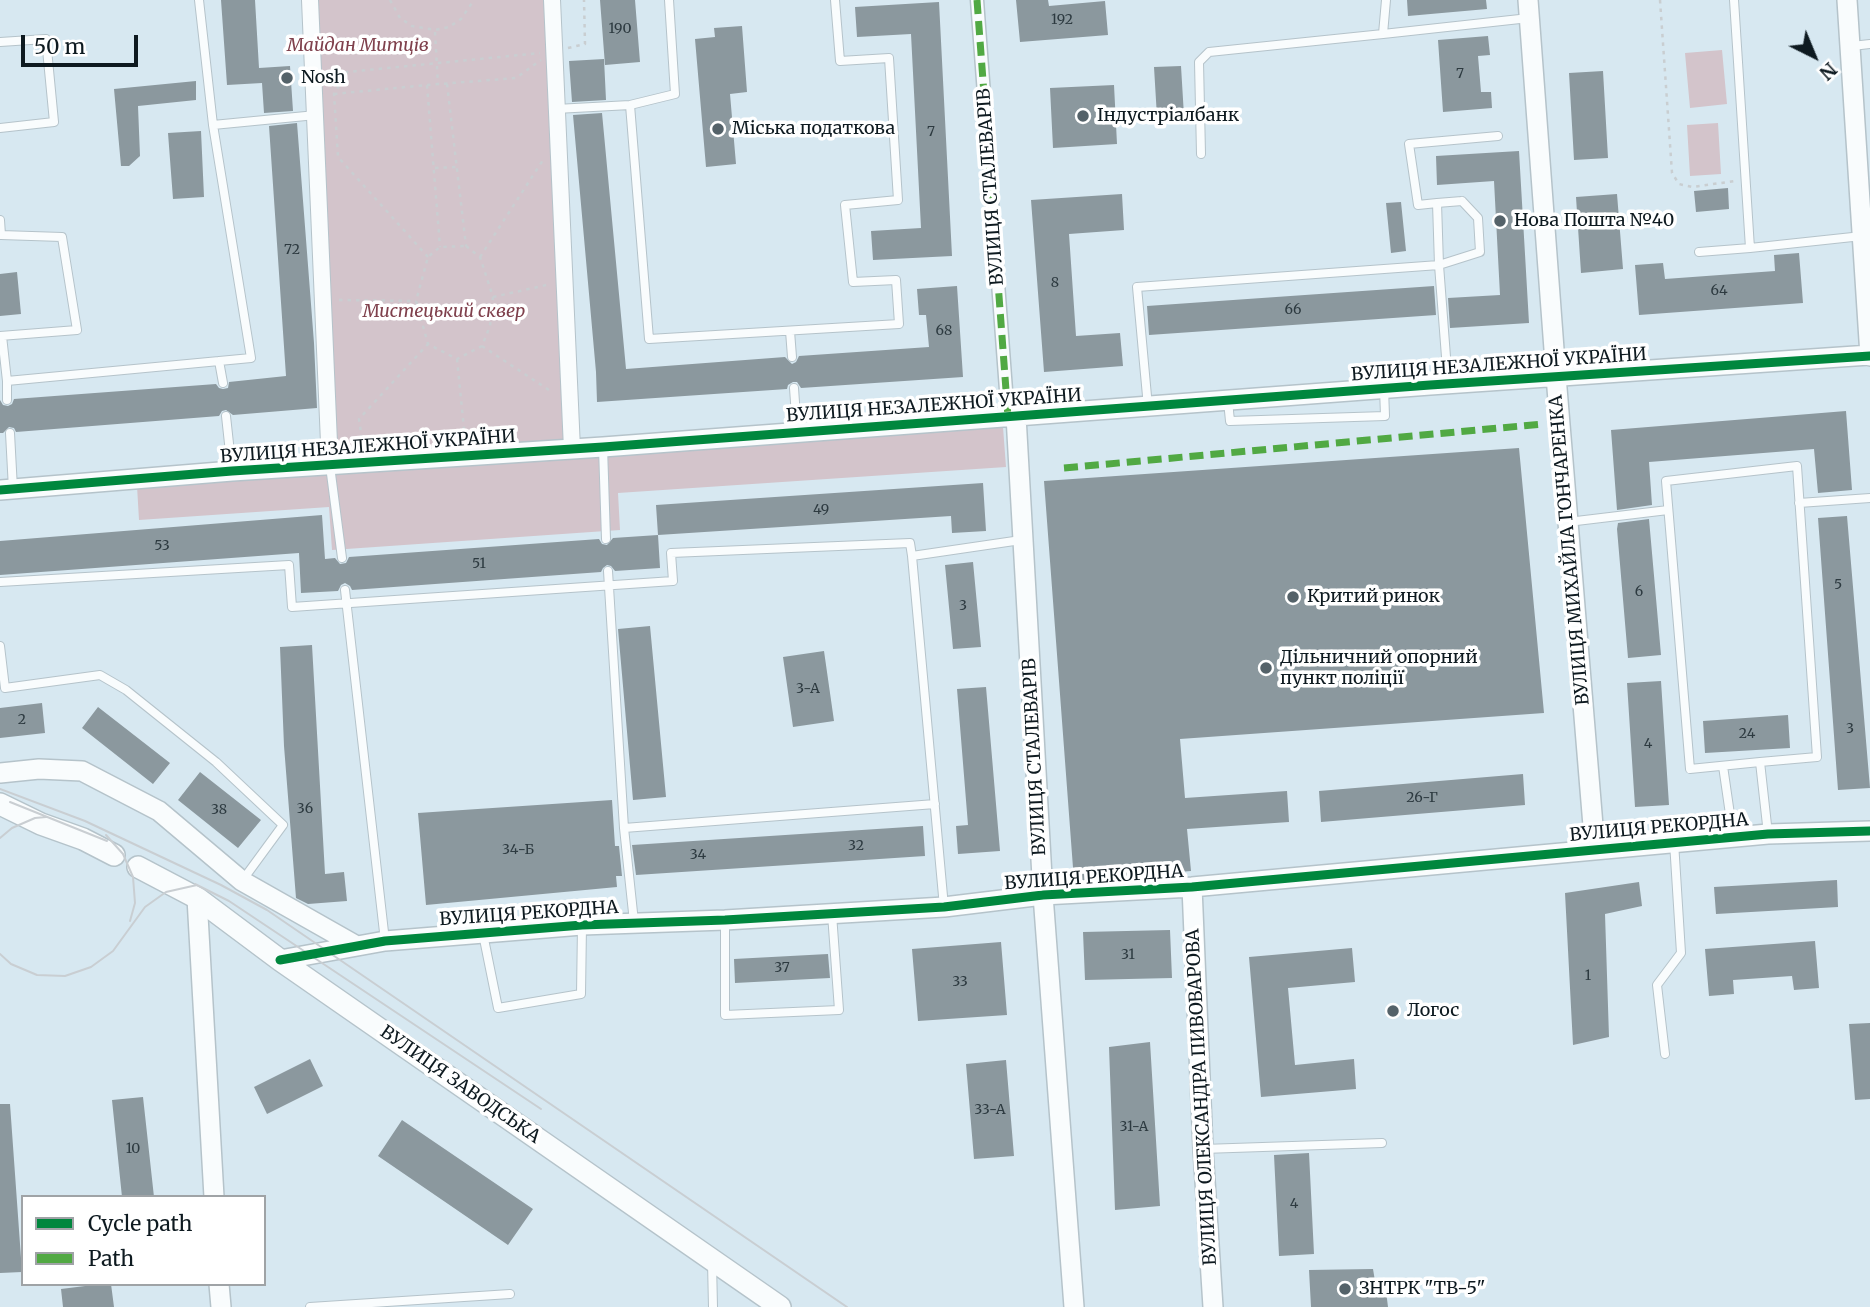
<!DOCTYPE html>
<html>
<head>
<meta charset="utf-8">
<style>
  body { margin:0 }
  #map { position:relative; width:1870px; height:1307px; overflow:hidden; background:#d7e8f1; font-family:Merriweather,serif }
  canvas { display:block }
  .legend { position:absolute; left:21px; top:1195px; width:245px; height:91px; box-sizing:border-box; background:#fff; border:2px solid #9fa3a6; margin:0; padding:9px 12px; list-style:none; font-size:21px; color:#0e1a20 }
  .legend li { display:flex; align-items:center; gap:14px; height:35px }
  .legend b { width:35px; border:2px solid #9fa3a6 }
  .north { position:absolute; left:1779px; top:21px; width:70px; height:70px; -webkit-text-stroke:5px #fff; paint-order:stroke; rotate:137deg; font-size:19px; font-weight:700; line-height:28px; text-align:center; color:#0e1a20 }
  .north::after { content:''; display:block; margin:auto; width:24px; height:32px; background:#0e1a20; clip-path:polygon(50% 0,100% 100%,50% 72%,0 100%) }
  .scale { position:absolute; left:21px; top:35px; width:117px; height:32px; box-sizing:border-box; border:4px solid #0e1a20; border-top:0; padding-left:9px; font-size:21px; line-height:24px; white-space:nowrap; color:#0e1a20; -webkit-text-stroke:5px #fff; paint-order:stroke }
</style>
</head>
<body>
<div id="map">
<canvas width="1870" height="1307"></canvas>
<ul class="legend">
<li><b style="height:9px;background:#00873e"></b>Cycle path</li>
<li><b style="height:9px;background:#51a943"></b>Path</li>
</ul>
<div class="north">N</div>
<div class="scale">50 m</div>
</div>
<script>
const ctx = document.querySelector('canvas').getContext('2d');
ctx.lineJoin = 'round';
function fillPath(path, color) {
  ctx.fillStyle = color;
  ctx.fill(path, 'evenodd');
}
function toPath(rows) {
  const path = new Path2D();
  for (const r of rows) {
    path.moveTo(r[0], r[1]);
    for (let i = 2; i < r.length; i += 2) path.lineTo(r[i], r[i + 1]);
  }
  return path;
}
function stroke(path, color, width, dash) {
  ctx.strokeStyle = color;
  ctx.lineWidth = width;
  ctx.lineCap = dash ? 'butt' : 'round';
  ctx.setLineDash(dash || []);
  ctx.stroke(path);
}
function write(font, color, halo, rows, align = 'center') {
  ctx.font = font + ' Merriweather,serif';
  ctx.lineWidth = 7;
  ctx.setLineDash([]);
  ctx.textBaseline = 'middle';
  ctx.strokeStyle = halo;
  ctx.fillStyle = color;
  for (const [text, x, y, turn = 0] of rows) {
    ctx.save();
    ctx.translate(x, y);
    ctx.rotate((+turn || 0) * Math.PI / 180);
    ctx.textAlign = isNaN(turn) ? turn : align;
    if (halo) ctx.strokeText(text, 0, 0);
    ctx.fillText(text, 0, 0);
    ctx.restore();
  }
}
const green = toPath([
  [310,0,551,0,572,449,330,466],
  [1722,50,1727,104,1690,108,1685,53],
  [1718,123,1721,174,1690,176,1687,125],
  [1003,427,1006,467,618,493,620,530,332,550,329,507,139,520,137,486]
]);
const building = toPath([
  [221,0,255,0,259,68,290,66,293,111,264,113,262,83,227,85],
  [600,0,635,0,640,62,605,65],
  [1016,0,1048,0,1049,6,1105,1,1108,35,1020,42],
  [1407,0,1486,0,1487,9,1408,16],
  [939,2,952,256,873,260,871,231,921,228,911,34,857,37,855,7],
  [742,26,747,92,730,94,736,164,706,167,695,39,715,37,714,28],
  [1488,36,1490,55,1478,56,1481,92,1491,92,1492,108,1443,112,1438,40],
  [604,59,606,100,572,102,569,61],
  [1181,66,1184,116,1157,117,1154,67],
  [1603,71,1608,158,1574,160,1569,73],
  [196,81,196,100,138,106,140,156,129,166,121,166,114,89],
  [1114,85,1117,144,1053,148,1050,88],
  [602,113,626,369,785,357,792,364,796,362,799,356,929,347,926,315,919,315,917,289,957,286,963,377,801,388,797,382,793,382,788,385,787,389,597,402,596,372,573,115],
  [297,123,314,343,317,408,233,415,226,410,222,411,219,416,16,432,14,428,9,427,3,433,0,433,0,400,3,405,8,406,12,404,14,399,216,384,219,388,223,389,228,388,229,382,286,376,269,126],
  [201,131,204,197,173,199,168,133],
  [1519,151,1529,323,1450,328,1448,298,1500,295,1494,181,1437,185,1436,156],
  [1728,188,1729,209,1696,212,1694,191],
  [1122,194,1124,230,1069,234,1076,336,1120,333,1123,366,1044,372,1031,200],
  [1617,194,1623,269,1581,273,1576,197],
  [1401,202,1406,251,1391,253,1386,203],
  [1799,253,1803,303,1639,315,1635,265,1663,263,1665,279,1775,271,1774,255],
  [17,272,21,314,0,316,0,274],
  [1434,286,1436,315,1149,335,1147,306],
  [1846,411,1852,490,1818,493,1814,449,1649,462,1652,505,1617,510,1611,430],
  [1519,448,1544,713,1180,739,1185,798,1287,791,1289,822,1187,829,1191,871,1074,881,1044,481],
  [983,483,986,531,952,533,951,516,658,535,656,505],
  [322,515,325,559,335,558,340,564,346,563,349,557,599,539,602,544,607,545,613,538,658,535,660,568,615,571,611,566,607,565,603,568,601,572,352,590,350,586,345,583,341,585,338,591,301,593,299,553,0,575,0,541],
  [1847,516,1870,788,1838,790,1818,518],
  [1649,519,1661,655,1628,658,1617,529,1618,523],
  [973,562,981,647,953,649,945,565],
  [650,626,666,797,633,800,618,629],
  [312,645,325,874,344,872,347,901,308,904,296,898,284,746,280,647],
  [824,651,834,721,793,727,783,657],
  [1661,681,1669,805,1635,807,1627,683],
  [986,687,1000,851,958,854,956,826,968,825,957,689],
  [42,703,45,733,0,738,0,708],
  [98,707,170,763,153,784,82,728],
  [1788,715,1790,748,1705,753,1703,721],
  [200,772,261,820,238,848,178,800],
  [1523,774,1525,805,1321,822,1319,791],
  [612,800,615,846,619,846,622,876,616,876,617,887,426,905,418,813],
  [923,826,925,856,636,875,632,845],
  [1837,880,1838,907,1716,914,1714,887],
  [1639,882,1642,906,1605,914,1609,1037,1573,1045,1565,893],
  [1170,930,1172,978,1085,980,1083,932],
  [1815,941,1819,988,1794,990,1792,976,1733,980,1734,994,1709,996,1705,949],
  [1001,942,1007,1015,918,1021,912,949],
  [1352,948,1355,982,1288,988,1295,1065,1354,1059,1356,1089,1261,1097,1249,957],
  [828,954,830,978,735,983,734,959],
  [1870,1023,1870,1099,1855,1100,1849,1024],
  [1150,1042,1160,1206,1115,1210,1109,1047],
  [310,1059,323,1086,267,1114,254,1087],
  [1006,1060,1014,1156,974,1159,966,1064],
  [143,1097,154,1197,122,1197,112,1100],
  [0,1104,10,1104,22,1272,0,1273],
  [402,1120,533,1209,508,1245,378,1156],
  [1309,1153,1314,1254,1279,1256,1274,1155],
  [1373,1269,1376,1287,1386,1291,1388,1307,1311,1307,1309,1270],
  [101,1284,111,1284,114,1307,63,1307,61,1289]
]);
const path = toPath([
  [390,0,400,18,412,26,435,30,449,27,461,19,474,0],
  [1660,0,1672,173,1679,184,1692,187,1735,181],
  [435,32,438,85],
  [568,48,585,44,584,0],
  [447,84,466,246],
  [427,85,516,78,541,60],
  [334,94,427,85,440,247],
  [435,168,456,167],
  [466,246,480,257,493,297,490,326,482,346,457,359,428,344,416,301,428,257,440,247,466,246],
  [428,257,338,157,334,94,347,72,540,53],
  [480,257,543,160],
  [493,297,551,284],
  [339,300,416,301],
  [482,346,552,392],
  [457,359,465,439],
  [363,447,359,419,428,344]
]);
const service = toPath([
  [199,0,213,125,316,115],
  [1386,0,1383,34,1529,18],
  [1734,0,1750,248,1862,236],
  [0,42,46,39,54,122,0,128],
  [1852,46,1870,44],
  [630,105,649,339,899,324,896,280,853,282,845,205,898,200,889,58,840,61,835,0],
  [556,109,630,105,675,94,669,0],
  [1201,154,1199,62,1209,52,1383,34],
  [1462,201,1478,218,1480,252,1439,265,1437,203,1462,201],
  [1437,203,1418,205,1409,144,1498,136],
  [0,220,1,235,62,237,77,330,0,336],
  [1699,252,1750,248],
  [790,331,792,357],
  [2,336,7,381,251,358,213,125],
  [219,361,223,383],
  [7,381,7,400],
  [794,388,797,431],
  [1228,401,1230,421,1385,416,1384,388],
  [1148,407,1137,287,1439,265,1448,383],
  [226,416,232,471],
  [10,433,13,489],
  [603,447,606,539],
  [330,466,342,558],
  [1799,503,1870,498],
  [1568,522,1668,510],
  [912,556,944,907],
  [608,571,624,828,634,922],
  [0,582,289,565,292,607,673,581,671,553,910,543,912,556,1021,540],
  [345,590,385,941],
  [0,646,5,688,100,675,126,690,216,762,283,825,242,881],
  [1760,762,1690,769,1666,481,1797,466,1817,757,1760,762,1768,834],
  [1723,766,1733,835],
  [624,828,935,804],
  [725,920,725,1015,839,1010,832,914],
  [483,934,498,1008,581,994,582,926],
  [1665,1054,1657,985,1681,953,1674,842],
  [1203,1149,1382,1143],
  [712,1262,713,1307],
  [310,1307,510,1294]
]);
const pedestrian = toPath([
  [977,0,1008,417]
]);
const minor = toPath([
  [310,0,330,466],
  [552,0,572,449]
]);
const tertiary = toPath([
  [1528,0,1556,376,1595,850],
  [1847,0,1870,356],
  [1016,416,1043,895,1074,1307],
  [0,490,232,471,603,447,1430,385,1870,355],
  [0,773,39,769,82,771,159,811,242,881,355,945],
  [1192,887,1203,1149,1213,1307],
  [197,898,214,1197],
  [280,960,385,941,582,925,725,920,944,907,1043,895,1192,887,1768,834,1870,831],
  [219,1284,221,1307]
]);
const secondary = toPath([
  [0,804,41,824,83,839,114,855],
  [138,867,197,898,280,960,780,1307]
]);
const tram = toPath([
  [0,789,85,821,221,885,267,910,847,1307],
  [10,802,107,841],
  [106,835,123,854,133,877,135,903,130,921],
  [0,838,12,828,35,818,46,817],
  [195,884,229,901,541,1109],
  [0,954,11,964,37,975,65,976,91,967,113,951,145,907,166,892,197,885]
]);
const quiet = toPath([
  [977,0,1008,417],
  [1064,468,1543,424]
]);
const cycleway = toPath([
  [0,490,232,471,603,447,1430,385,1870,356],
  [280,960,385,941,582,925,725,920,944,907,1043,895,1192,887,1768,834,1870,831]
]);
const markers = [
  [287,78,7,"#546269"],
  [1083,116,7,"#546269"],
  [718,129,7,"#546269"],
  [1500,221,7,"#546269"],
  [1293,597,7,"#546269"],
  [1266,668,7,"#546269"],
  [1393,1011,7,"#546269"],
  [1345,1289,7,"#546269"]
];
const numberNames = [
  ["192",1062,20],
  ["190",620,29],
  ["7",1460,74],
  ["7",931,132],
  ["72",292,250],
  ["8",1055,283],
  ["64",1719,291],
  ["66",1293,310],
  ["68",944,331],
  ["49",821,510],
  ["53",162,546],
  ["51",479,564],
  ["5",1838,585],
  ["6",1639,592],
  ["3",963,606],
  ["3-А",808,689],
  ["2",22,720],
  ["3",1850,729],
  ["24",1747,734],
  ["4",1648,744],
  ["26-Г",1422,798],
  ["36",305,809],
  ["38",219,810],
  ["32",856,846],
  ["34-Б",518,850],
  ["34",698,855],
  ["31",1128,955],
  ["37",782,968],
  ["1",1588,976],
  ["33",960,982],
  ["33-А",990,1110],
  ["31-А",1134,1127],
  ["10",133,1149],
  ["4",1294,1204]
];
const parkNames = [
  ["Майдан Митців",358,46],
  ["Мистецький сквер",444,312]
];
const poiNames = [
  ["Nosh",301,78],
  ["Індустріалбанк",1097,116],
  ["Міська податкова",732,129],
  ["Нова Пошта №40",1514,221],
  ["Критий ринок",1307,597],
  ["Дільничний опорний",1280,658],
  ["пункт поліції",1280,679],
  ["Логос",1407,1011],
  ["ЗНТРК \"ТВ-5\"",1359,1289]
];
const streetNames = [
  ["ВУЛИЦЯ СТАЛЕВАРІВ",991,187,-94],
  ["ВУЛИЦЯ НЕЗАЛЕЖНОЇ УКРАЇНИ",1499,365,-4],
  ["ВУЛИЦЯ НЕЗАЛЕЖНОЇ УКРАЇНИ",934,406,-4],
  ["ВУЛИЦЯ НЕЗАЛЕЖНОЇ УКРАЇНИ",368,447,-4],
  ["ВУЛИЦЯ МИХАЙЛА ГОНЧАРЕНКА",1570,550,-95],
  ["ВУЛИЦЯ СТАЛЕВАРІВ",1035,757,-93],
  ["ВУЛИЦЯ РЕКОРДНА",1659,828,-5],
  ["ВУЛИЦЯ РЕКОРДНА",1094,878,-4],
  ["ВУЛИЦЯ РЕКОРДНА",529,914,-4],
  ["ВУЛИЦЯ ЗАВОДСЬКА",460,1085,35],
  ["ВУЛИЦЯ ОЛЕКСАНДРА ПИВОВАРОВА",1202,1097,-93]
];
fillPath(green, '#d3c4cb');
fillPath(building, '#8b989e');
stroke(service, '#b5c3ca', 10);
stroke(pedestrian, '#b5c3ca', 15);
stroke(minor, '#b5c3ca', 18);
stroke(tertiary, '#b5c3ca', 22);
stroke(secondary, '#b5c3ca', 24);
stroke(path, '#c9ced1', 2.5, [3.5, 5]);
stroke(service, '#f9fcfd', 8);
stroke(pedestrian, '#f9fcfd', 12);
stroke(minor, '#f9fcfd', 16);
stroke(tertiary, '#f9fcfd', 19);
stroke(secondary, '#f9fcfd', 21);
stroke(tram, '#c9ced2', 2);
stroke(quiet, '#51a943', 7, [14, 7]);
stroke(cycleway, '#00873e', 9);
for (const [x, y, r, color] of markers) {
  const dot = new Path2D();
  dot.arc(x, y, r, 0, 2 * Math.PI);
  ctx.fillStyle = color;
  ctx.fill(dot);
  stroke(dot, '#fff', 2.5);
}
write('14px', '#2d3a40', null, numberNames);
write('italic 18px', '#7f404c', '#fff', parkNames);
write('18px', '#0e1a20', '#fff', poiNames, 'left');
write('18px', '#0e1a20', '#fff', streetNames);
</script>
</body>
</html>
